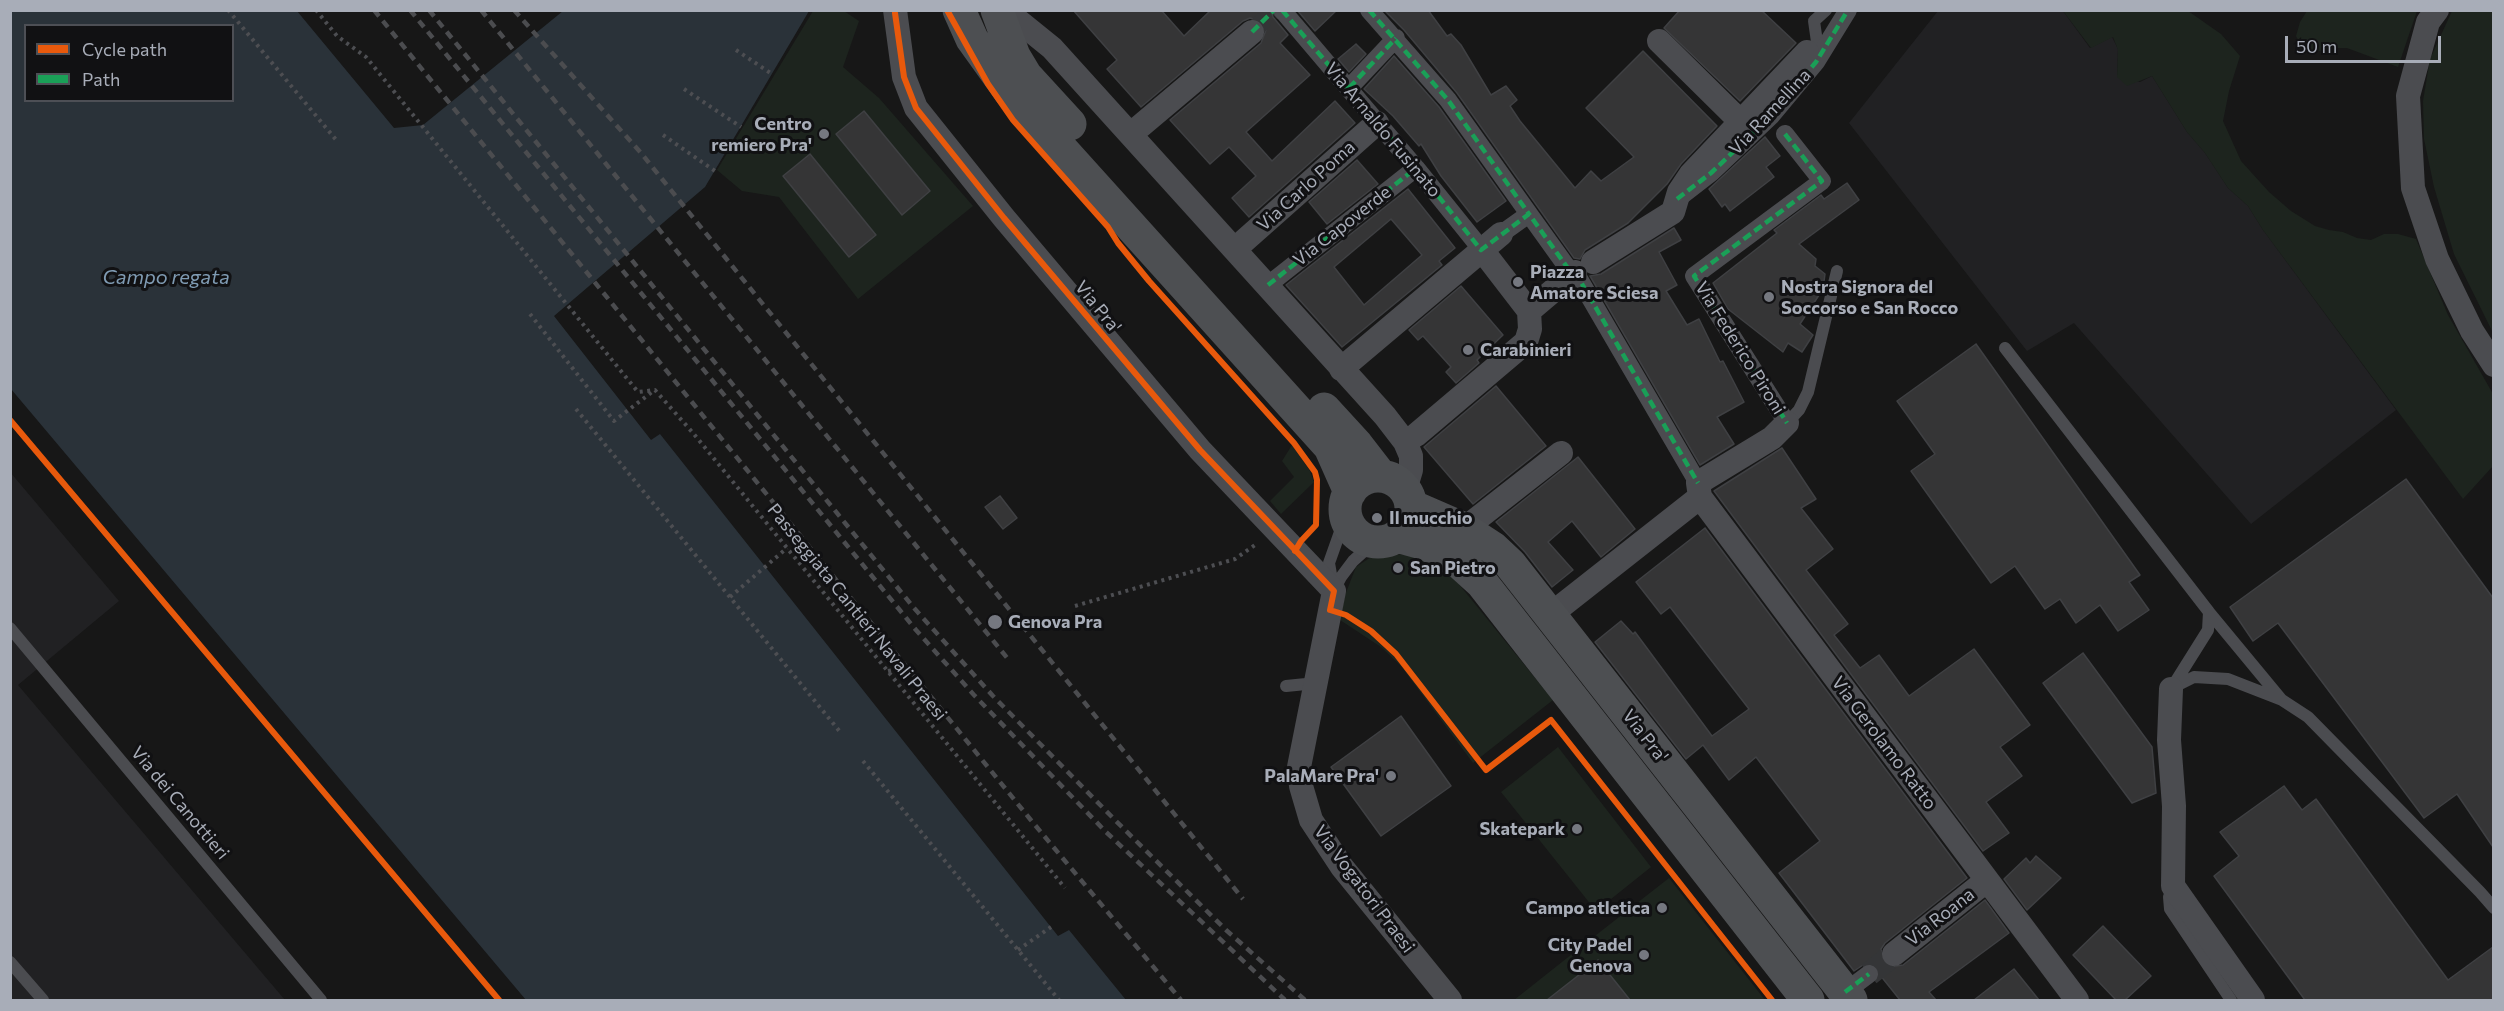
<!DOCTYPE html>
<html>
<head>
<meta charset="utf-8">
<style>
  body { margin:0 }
  #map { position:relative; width:2504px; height:1011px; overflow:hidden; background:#171717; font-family:Commissioner,sans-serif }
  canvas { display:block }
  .frame { position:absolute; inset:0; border:12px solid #a8adb8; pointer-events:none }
  .legend { position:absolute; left:24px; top:24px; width:210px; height:78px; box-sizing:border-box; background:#111113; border:2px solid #4d4f55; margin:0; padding:8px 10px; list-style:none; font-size:18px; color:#a8adb8 }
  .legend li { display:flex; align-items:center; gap:12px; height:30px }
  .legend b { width:30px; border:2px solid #4d4f55 }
  .scale { position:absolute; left:2285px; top:36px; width:156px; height:27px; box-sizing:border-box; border:3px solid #a8adb8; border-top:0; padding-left:8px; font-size:18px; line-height:21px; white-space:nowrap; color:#a8adb8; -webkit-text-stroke:4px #111113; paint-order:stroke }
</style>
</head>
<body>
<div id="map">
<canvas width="2504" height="1011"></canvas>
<div class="frame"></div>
<ul class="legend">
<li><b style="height:8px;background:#e8590c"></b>Cycle path</li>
<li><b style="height:8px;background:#1a9f57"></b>Path</li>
</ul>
<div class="scale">50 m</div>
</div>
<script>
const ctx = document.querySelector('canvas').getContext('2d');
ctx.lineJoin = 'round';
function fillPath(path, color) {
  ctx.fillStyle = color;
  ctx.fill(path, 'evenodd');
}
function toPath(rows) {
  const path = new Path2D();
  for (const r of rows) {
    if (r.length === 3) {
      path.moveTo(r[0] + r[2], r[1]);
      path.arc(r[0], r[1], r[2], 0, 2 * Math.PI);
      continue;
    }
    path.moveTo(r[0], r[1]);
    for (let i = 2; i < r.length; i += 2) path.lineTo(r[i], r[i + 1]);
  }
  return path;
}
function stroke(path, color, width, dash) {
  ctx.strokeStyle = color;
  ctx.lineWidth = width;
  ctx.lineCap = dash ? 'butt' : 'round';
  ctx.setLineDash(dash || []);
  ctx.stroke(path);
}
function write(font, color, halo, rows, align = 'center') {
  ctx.font = font + ' Commissioner,sans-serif';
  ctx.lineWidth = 6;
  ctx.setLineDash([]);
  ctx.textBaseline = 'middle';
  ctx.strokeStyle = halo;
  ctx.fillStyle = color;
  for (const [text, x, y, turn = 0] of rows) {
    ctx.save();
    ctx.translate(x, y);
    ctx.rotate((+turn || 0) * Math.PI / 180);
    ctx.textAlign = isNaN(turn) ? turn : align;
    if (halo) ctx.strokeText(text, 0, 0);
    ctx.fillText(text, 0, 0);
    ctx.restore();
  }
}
const built = toPath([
  [1938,11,2063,11,2090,48,2112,37,2118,49,2117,77,2140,82,2152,76,2187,132,2205,153,2228,188,2248,206,2263,230,2396,410,2251,524,2074,323,2027,351,1849,123],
  [10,472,119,601,18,685,285,1000,11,1000]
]);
const green = toPath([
  [813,11,844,11,859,21,843,67,879,98,973,206,858,299,779,197,742,191,717,170],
  [2063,11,2188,11,2221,34,2240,56,2229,91,2223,121,2241,161,2269,192,2291,211,2315,226,2329,230,2343,232,2357,238,2371,240,2384,234,2398,234,2416,239,2448,315,2493,394,2493,466,2463,499,2263,230,2248,206,2228,188,2205,153,2187,132,2152,76,2127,86,2117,77,2118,50,2113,37,2091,48],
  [2307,11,2307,10,2417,11,2398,67,2347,48,2333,48,2319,51,2303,49,2296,36,2300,22],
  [2452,11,2493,11,2493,333,2454,254,2434,187,2424,139,2423,101,2430,59],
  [1292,445,1310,471,1314,482,1281,514,1270,501,1294,477,1282,461],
  [1393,554,1416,555,1435,563,1458,583,1553,700,1473,763,1401,666,1381,647,1340,620,1345,595,1356,567,1371,557],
  [1558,747,1651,867,1596,911,1501,792],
  [1669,878,1765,1000,1514,1000,1591,939]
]);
const water = toPath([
  [10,11,297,11,394,128,423,125,563,11,809,11,705,187,554,316,651,440,660,434,1058,936,1069,930,1126,1000,526,1000,11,389],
  [26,26,232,26,232,100,26,100]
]);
const building = toPath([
  [1073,10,1161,10,1184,36,1211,10,1271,10,1273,17,1288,35,1280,43,1310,75,1246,132,1272,161,1335,101,1355,123,1249,217,1232,198,1256,176,1229,147,1210,164,1170,120,1261,43,1266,30,1262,22,1250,18,1243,21,1141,107,1107,69,1117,60,1073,10],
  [1297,10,1337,10,1315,31,1297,10],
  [1384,10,1428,10,1447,36,1451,34,1461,45,1491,95,1506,86,1517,100,1510,106,1520,121,1575,188,1591,171,1601,181,1634,157,1586,108,1643,51,1717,126,1681,164,1667,184,1628,223,1585,250,1580,259,1574,258,1457,93,1404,30,1384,10],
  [1680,10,1761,10,1796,43,1740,101,1664,28,1680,10],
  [1356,44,1366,54,1349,72,1338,59,1356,44],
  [1394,56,1439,107,1506,201,1477,222,1441,176,1421,144,1419,146,1393,116,1364,89,1394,56],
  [864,111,930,191,902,215,836,134,864,111],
  [1765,137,1780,156,1766,167,1774,177,1730,211,1725,204,1722,207,1709,189,1765,137],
  [810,154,876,235,849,257,783,176,810,154],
  [1357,160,1378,184,1327,224,1309,202,1357,160],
  [1847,183,1859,200,1799,244,1816,259,1815,266,1825,274,1823,289,1800,324,1813,335,1802,352,1788,343,1783,352,1728,309,1713,283,1777,233,1774,230,1821,195,1824,199,1847,183],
  [1408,189,1455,248,1439,261,1442,265,1342,347,1286,285,1408,189],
  [1391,219,1422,255,1364,305,1334,267,1391,219],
  [1674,228,1681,240,1659,252,1677,285,1666,291,1687,325,1699,319,1720,362,1723,361,1744,402,1717,417,1734,444,1700,465,1590,276,1601,274,1674,228],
  [1461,286,1503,335,1477,360,1479,363,1456,383,1446,372,1451,367,1423,336,1418,340,1409,330,1461,286],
  [1976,344,2140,575,2129,582,2149,610,2118,631,2100,605,2076,623,2060,599,2045,609,2015,566,1991,583,1911,471,1935,454,1897,401,1976,344],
  [1496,386,1546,446,1473,504,1424,447,1496,386],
  [1782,448,1816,499,1801,508,1833,549,1806,570,1848,624,1834,635,1860,668,1879,655,1909,696,1974,649,2030,725,2000,747,2022,776,1986,802,2009,833,1983,851,1714,491,1782,448],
  [1578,457,1635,529,1601,557,1572,521,1548,542,1573,570,1552,587,1525,552,1496,522,1578,457],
  [2406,479,2493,598,2493,847,2457,794,2424,818,2278,623,2253,641,2230,607,2406,479],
  [1000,496,1017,518,1003,529,985,507,1000,496],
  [1705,528,1967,878,1885,943,1881,949,1883,962,1889,967,1903,965,1985,900,2009,933,1929,992,1936,1000,1900,1000,1880,975,1878,967,1869,961,1854,971,1779,873,1820,841,1756,757,1729,780,1703,745,1686,759,1595,642,1621,621,1633,634,1635,632,1712,736,1749,709,1670,607,1661,614,1636,582,1705,528],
  [2083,653,2152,747,2156,793,2132,803,2043,683,2083,653],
  [1401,716,1451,786,1381,836,1331,767,1401,716],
  [2284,786,2302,810,2316,799,2448,980,2493,947,2493,1000,2305,1000,2214,876,2239,856,2220,832,2284,786],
  [2036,856,2061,878,2027,910,2004,879,2026,858,2030,863,2036,856],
  [2103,926,2151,976,2125,1000,2116,1000,2073,955,2103,926],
  [1598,960,1630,1000,1547,1000,1598,960],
  [2014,969,2039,1000,1974,1000,2014,969]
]);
const pedestrianTunnel = toPath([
  [1252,32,1274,10]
]);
const minorTunnel = toPath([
  [1869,974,1894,954]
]);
const path = toPath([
  [228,10,337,141],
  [316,10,337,36,366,57,638,392,655,390,693,433,1065,888],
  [736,50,772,74],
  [684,89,741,127],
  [663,135,715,171],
  [530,314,614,421,652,392],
  [576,409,841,733],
  [730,597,787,548],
  [1075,606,1235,559,1258,543],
  [888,671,897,669],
  [863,761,1059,1000],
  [1018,950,1051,927]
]);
const service = toPath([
  [1817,42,1814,21,1826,10],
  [2005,348,2209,612,2208,630,2171,689],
  [1787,423,1799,410,1808,392,1837,271],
  [1333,586,1329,563,1346,515],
  [1334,590,1341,577,1353,561,1374,542],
  [2209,612,2281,699],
  [10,628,321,1000],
  [1286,686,1306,684,1317,679],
  [2172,688,2194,677,2228,679,2282,700,2308,717,2480,892,2494,908],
  [2173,888,2169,897,2170,909,2231,1000],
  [10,962,43,1000]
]);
const pedestrian = toPath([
  [1282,10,1416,168,1482,250],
  [1369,10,1448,100,1529,214],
  [1349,88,1396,38],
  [1785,134,1822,181,1694,276,1787,423],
  [1680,197,1711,173,1771,116,1816,62,1848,10],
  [1501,234,1529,214,1572,274],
  [1575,272,1698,483],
  [1268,285,1416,168],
  [1845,992,1869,974]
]);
const minor = toPath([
  [895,10,904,77,916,108,1004,218,1200,450,1334,591,1299,767,1301,786,1311,820,1342,867,1450,1000],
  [1005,10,1052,48,1385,416,1405,442,1411,456,1411,470,1405,490,1408,495],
  [2437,10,2428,22,2408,96,2413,188,2437,259,2472,331,2494,365],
  [1659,41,1742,123],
  [1131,134,1252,32],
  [1235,249,1377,123],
  [1593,262,1673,212,1679,192,1691,174,1807,52],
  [1529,311,1575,272],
  [1341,369,1501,234],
  [1787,423,1772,438,1698,483,1700,497,2077,1000],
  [1405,442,1416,435,1526,342,1530,329,1529,311,1482,250],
  [1464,529,1561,453],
  [1550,615,1700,497],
  [2171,689,2169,740,2174,806,2173,886,2253,1000],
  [1894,954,1986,881]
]);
const primary = toPath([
  [959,10,972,39,1010,92,1330,447,1350,492],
  [997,10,1014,56,1026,76,1070,124],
  [1324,409,1357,445,1381,476],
  [1378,509,33],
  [1411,506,1464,529,1493,548,1510,564,1851,1000],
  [1397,536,1426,544,1461,564,1482,583,1808,1000]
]);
const rail = toPath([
  [374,10,1030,819,1181,1000],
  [410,10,916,630,974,695,1106,832,1285,1000],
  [429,10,914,608,993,696,1116,821,1226,930,1305,1000],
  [481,10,1008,659],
  [514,10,641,153,1243,899]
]);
const quiet = toPath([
  [1282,10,1416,168,1481,250,1529,214,1572,274],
  [1369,10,1448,100,1529,214],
  [1252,32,1274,10],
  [1349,88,1396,38],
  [1785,134,1822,181,1694,276,1787,423],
  [1677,199,1711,173,1771,116,1816,62,1848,10],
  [1575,272,1698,483],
  [1268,285,1416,168],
  [1845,992,1869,974]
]);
const cycleway = toPath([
  [947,10,988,84,1013,120,1108,227,1118,243,1149,281,1294,443,1315,472,1317,480,1316,525,1301,541,1295,551],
  [895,13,904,77,916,108,1004,218,1200,450,1334,591,1330,610,1346,615,1371,631,1396,654,1486,770,1551,720,1772,1000],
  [10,420,499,1000]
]);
const markers = [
  [824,134,6,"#757880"],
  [1518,282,6,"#757880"],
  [1769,297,6,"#757880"],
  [1468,350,6,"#757880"],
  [1377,518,6,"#757880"],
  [1398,568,6,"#757880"],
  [995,622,8,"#757880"],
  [1391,776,6,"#757880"],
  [1577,829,6,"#757880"],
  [1662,908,6,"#757880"],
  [1644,955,6,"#757880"]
];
const streetNames = [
  ["Via Ramellina",1770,112,-47],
  ["Via Arnaldo Fusinato",1383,130,50],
  ["Via Carlo Poma",1306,186,-42],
  ["Via Capoverde",1342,226,-38],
  ["Via Pra'",1098,307,51],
  ["Via Federico Pironi",1740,348,58],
  ["Passeggiata Cantieri Navali Praesi",857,612,51],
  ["Via Pra'",1645,736,52],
  ["Via Gerolamo Ratto",1884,743,53],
  ["Via dei Canottieri",180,803,50],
  ["Via Vogatori Praesi",1364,889,53],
  ["Via Roana",1940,917,-38]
];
const poiNames = [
  ["Centro",812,124,"right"],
  ["remiero Pra'",812,145,"right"],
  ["Piazza",1530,272],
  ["Amatore Sciesa",1530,293],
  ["Nostra Signora del",1781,287],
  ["Soccorso e San Rocco",1781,308],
  ["Carabinieri",1480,350],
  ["Il mucchio",1389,518],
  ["San Pietro",1410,568],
  ["Genova Pra",1008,622],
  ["PalaMare Pra'",1379,776,"right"],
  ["Skatepark",1565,829,"right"],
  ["Campo atletica",1650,908,"right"],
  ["City Padel",1632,945,"right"],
  ["Genova",1632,966,"right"]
];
const waterNames = [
  ["Campo regata",166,277]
];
fillPath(built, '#212123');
fillPath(green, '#1d241e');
fillPath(water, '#2a3239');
fillPath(building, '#353536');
stroke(building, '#3f4043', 1.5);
stroke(pedestrianTunnel, '#343537', 18, [18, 9]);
stroke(minorTunnel, '#343537', 24, [24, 12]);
stroke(path, '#4d4e52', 4, [3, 4.5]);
stroke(service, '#4b4c50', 12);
stroke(pedestrian, '#4b4c50', 18);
stroke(minor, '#4b4c50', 24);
stroke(primary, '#4d4f52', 33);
stroke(rail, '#4b4c4f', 4.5, [8, 6]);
stroke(quiet, '#1a9f57', 4.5, [9, 4.5]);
stroke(cycleway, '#e8590c', 6);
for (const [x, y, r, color] of markers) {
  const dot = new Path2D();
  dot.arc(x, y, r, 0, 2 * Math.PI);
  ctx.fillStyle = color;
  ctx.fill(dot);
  stroke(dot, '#111113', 2);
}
write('18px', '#a8adb8', '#111113', streetNames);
write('bold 18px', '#a8adb8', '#111113', poiNames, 'left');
write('italic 20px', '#7f9bb3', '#111113', waterNames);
</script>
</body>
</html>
